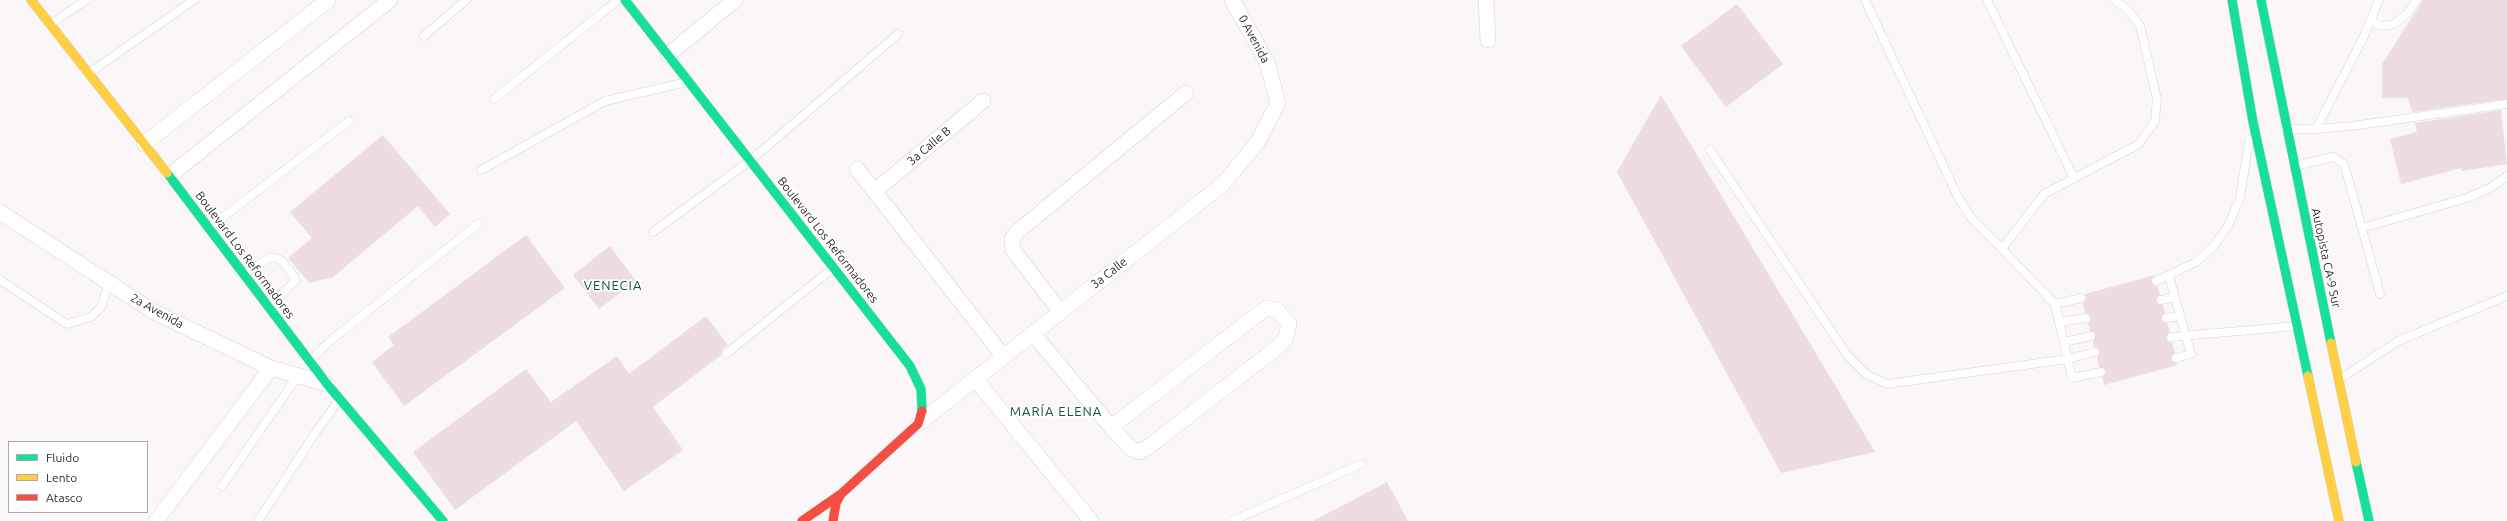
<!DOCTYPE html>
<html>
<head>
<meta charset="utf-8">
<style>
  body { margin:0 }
  #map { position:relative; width:2507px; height:521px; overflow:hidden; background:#fbf6f7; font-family:Ubuntu,sans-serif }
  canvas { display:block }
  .legend { position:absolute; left:8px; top:441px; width:140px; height:72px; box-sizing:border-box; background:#fff; border:1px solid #abaaab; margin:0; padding:5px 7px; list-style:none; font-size:12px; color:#2e2b2c }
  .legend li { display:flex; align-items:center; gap:8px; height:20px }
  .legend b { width:20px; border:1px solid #abaaab }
</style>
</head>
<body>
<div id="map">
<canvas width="2507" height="521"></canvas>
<ul class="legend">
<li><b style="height:5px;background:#16e098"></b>Fluido</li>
<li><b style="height:5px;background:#ffcf43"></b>Lento</li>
<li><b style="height:5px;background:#f24e42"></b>Atasco</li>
</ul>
</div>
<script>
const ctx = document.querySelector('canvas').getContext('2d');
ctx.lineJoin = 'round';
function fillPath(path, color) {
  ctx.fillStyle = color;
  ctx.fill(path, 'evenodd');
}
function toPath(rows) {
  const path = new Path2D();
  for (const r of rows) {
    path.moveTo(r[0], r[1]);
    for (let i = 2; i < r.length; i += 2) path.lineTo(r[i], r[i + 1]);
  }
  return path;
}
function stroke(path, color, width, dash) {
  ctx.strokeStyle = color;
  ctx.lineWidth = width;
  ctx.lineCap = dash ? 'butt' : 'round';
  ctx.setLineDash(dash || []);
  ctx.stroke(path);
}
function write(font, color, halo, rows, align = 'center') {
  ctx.font = font + ' Ubuntu,sans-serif';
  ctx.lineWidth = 3.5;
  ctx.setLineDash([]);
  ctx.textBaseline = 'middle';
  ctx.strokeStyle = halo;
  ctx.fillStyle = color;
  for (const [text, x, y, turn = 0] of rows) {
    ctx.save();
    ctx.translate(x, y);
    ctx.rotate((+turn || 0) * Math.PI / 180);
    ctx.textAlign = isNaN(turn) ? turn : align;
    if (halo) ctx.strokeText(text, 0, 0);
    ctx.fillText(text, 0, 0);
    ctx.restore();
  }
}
const building = toPath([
  [2423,0,2507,0,2507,99,2412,112,2408,98,2382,98,2382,64],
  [1737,4,1783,64,1726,107,1681,46],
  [1661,95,1875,452,1781,473,1617,172],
  [2501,110,2507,164,2462,171,2461,168,2401,184,2390,139,2417,132,2415,123],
  [383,135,450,214,435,227,418,206,333,277,309,283,288,258,312,238,290,212],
  [526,235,565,288,404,406,372,362,394,345,388,337],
  [610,246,636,281,599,309,573,275],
  [2155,275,2151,281,2153,285,2158,286,2160,295,2156,302,2163,305,2165,313,2161,319,2167,323,2170,332,2166,338,2168,342,2172,342,2175,353,2171,359,2178,365,2104,385,2102,377,2106,371,2099,367,2097,357,2100,351,2094,347,2093,341,2096,335,2090,331,2088,323,2091,318,2085,313,2083,303,2086,299,2085,294],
  [706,316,728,345,722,350,721,355,653,407,683,450,624,491,576,421,455,510,413,452,526,369,551,402,617,356,629,374],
  [1387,482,1408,521,1313,521]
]);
const lane = toPath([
  [1865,0,1959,199,1972,219,2002,249],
  [1987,0,2074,178],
  [2370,21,2381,26,2394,24,2407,14,2417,0],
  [51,24,86,0],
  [424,36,466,0],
  [89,73,194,0],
  [494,99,618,0],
  [2286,129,2316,129,2363,38,2379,0],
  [2316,129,2352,126,2507,104],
  [1710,150,1847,355,1866,374,1887,384,2068,359,2095,352],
  [2295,166,2333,157,2344,164,2362,228],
  [481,170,605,101,687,82],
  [210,227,349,121],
  [653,232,751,160,898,34],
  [245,273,271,257,277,258,283,262,295,278,295,281,270,305],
  [2169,276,2191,354,2176,358],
  [0,280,67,324,91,317,101,307,109,283],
  [2156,281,2196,262,2214,246,2229,224,2240,198,2249,140],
  [2380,294,2362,228,2467,198,2490,188,2507,176],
  [2161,300,2174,297],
  [2055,304,2081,298],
  [2166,318,2180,316],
  [2059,322,2086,318],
  [2171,337,2297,326],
  [2064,342,2091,336],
  [726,354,832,269],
  [310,361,330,341,478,224],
  [2101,372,2072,378,2055,304,2002,249,2044,194,2139,144,2155,121,2157,99,2140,26,2128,10,2115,0],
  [2340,379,2398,341,2507,296],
  [222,486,299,374],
  [258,521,316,432,339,400],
  [1232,521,1361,464]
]);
const street = toPath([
  [1486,0,1488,40],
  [668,55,735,0],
  [144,144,328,0],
  [857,169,1004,357],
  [169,176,390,0],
  [875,191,983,101],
  [0,212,154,312,271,368,327,384],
  [1060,311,1013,250,1012,239,1017,232,1186,93],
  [1034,335,1111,427,1130,448,1139,452,1147,448,1279,346,1286,338,1289,324,1277,310,1266,308,1111,427],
  [976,380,1091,521],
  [918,424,1223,184,1257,143,1278,103,1267,62,1232,0],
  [156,521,271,368]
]);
const fast = toPath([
  [625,0,910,366,921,389,922,411],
  [2232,0,2253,122,2308,376],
  [2261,0,2331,343],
  [167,173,327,384,443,521],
  [2356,462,2369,521]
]);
const slow = toPath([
  [31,0,167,173],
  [2331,343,2356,462],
  [2308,376,2339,521]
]);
const jam = toPath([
  [802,521,841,494],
  [833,521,836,503,841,494,918,424,922,411]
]);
const streetNames = [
  ["0 Avenida",1254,39,62],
  ["3a Calle B",929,146,-40],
  ["Boulevard Los Reformadores",828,240,52],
  ["Boulevard Los Reformadores",245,255,53],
  ["Autopista CA-9 Sur",2326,258,78],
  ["3a Calle",1109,273,-38],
  ["2a Avenida",157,311,29]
];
const neighbourhoodNames = [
  ["VENECIA",613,286],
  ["MARÍA ELENA",1056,412]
];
fillPath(building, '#eddde0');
stroke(lane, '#d6d3d3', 9);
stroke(street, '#d6d3d3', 16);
stroke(fast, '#d6d3d3', 10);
stroke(slow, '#d6d3d3', 10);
stroke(jam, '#d6d3d3', 10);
stroke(lane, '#fefefe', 8);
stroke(street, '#fefefe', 15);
stroke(fast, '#16e098', 9);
stroke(slow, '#ffcf43', 9);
stroke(jam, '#f24e42', 9);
write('12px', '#2e2b2c', '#fff', streetNames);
ctx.letterSpacing = '1px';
write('13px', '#15504a', '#fff', neighbourhoodNames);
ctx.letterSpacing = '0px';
</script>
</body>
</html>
